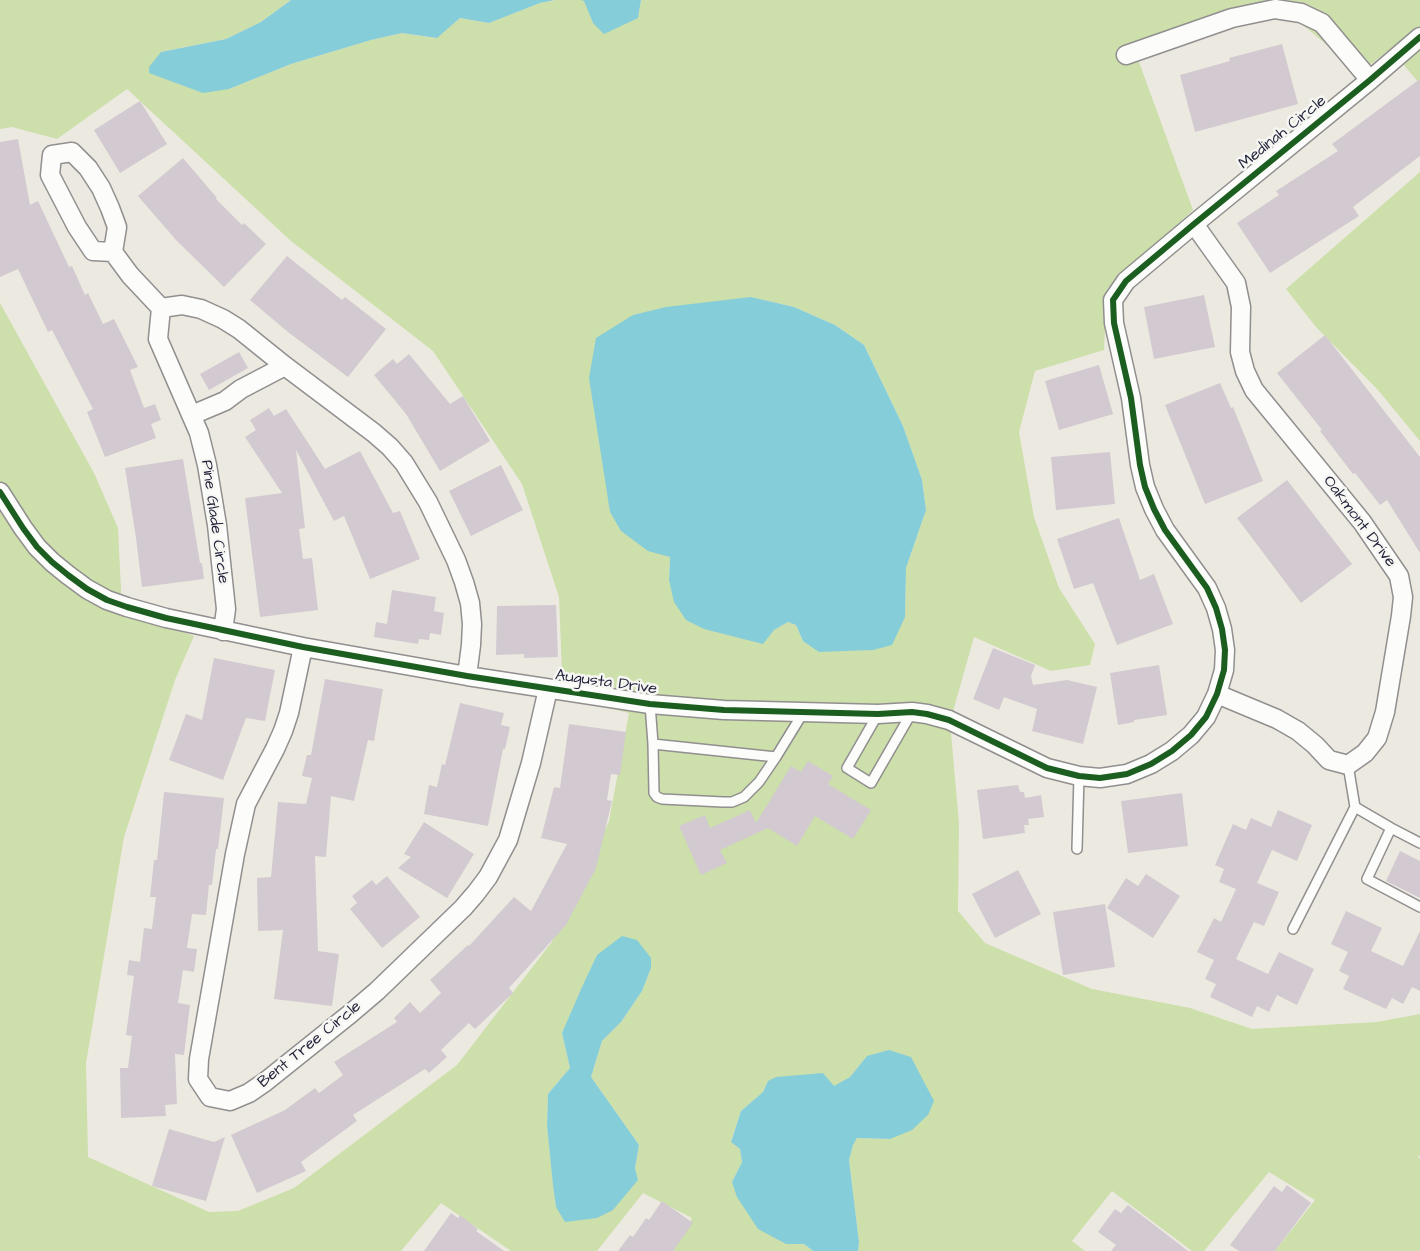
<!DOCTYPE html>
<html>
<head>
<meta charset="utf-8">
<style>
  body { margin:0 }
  canvas { display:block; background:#ece9e0 }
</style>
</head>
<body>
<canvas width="1420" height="1251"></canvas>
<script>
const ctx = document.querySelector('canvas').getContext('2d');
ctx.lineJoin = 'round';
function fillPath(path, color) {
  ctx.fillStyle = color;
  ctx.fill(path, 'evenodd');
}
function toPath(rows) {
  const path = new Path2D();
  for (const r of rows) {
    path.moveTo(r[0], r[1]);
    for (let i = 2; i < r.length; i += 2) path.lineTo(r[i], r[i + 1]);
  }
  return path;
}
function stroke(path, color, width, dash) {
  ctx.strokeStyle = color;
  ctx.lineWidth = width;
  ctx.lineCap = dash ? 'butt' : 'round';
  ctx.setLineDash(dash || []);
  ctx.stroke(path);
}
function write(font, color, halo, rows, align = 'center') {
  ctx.font = font + ' "Architects Daughter",sans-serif';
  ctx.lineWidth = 5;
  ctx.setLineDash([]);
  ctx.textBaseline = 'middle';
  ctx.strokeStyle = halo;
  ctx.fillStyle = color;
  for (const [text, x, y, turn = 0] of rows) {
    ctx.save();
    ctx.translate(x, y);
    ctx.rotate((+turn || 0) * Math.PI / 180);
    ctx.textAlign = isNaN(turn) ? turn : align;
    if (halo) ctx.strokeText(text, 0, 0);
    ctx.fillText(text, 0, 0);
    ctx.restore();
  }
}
const green = toPath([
  [0,0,291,0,261,22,226,39,161,52,229,89,291,64,371,40,402,33,436,38,460,18,489,23,540,3,555,0,584,0,593,23,638,18,641,0,1420,0,1420,84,1390,49,1360,73,1276,2,1132,43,1193,210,1107,289,1104,350,1035,371,1019,432,1034,517,1059,588,1095,644,1090,665,1051,671,974,637,950,722,959,824,958,911,985,943,1092,989,1190,1008,1252,1029,1377,1022,1420,1014,1420,1155,1418,1157,1420,1159,1420,1251,1275,1251,1315,1200,1269,1172,1204,1251,1192,1251,1112,1191,1072,1241,1085,1251,858,1251,859,1242,849,1160,853,1145,857,1138,890,1139,867,1056,850,1077,834,1087,768,1081,763,1092,741,1111,731,1141,740,1149,742,1162,732,1182,786,1244,804,1244,813,1251,673,1251,692,1218,643,1193,597,1251,511,1251,441,1203,401,1251,0,1251,0,303,94,473,118,528,122,610,194,636,175,680,124,837,86,1063,88,1157,209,1212,238,1211,294,1188,457,1065,551,943,609,821,629,713,563,698,559,597,522,484,433,351,291,241,127,89,57,139,12,127,0,129],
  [751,297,794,307,835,325,864,345,903,426,922,480,926,510,906,568,905,617,803,641,796,625,788,622,774,630,669,580,670,557],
  [597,955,651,958,651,968,642,991,621,1022,602,1041,591,1077,639,1145,635,1168,638,1180,556,1207,547,1126,548,1094,570,1068,562,1033],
  [1420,172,1420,441,1378,390,1316,327,1286,289]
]);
const water = toPath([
  [291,0,555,0,540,3,489,23,460,18,437,38,402,33,371,40,291,64,229,89,203,93,149,73,149,67,161,52,226,39,261,22],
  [581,0,641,0,638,18,604,34,593,23,584,1],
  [751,297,794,307,835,325,864,345,903,426,922,480,926,510,906,568,905,617,892,645,873,650,819,652,803,641,796,625,788,622,774,630,763,644,704,629,686,620,674,602,669,580,670,557,648,551,621,531,610,512,589,378,596,338,633,315,666,307],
  [622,936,637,940,651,958,651,968,642,991,621,1022,602,1041,591,1077,639,1145,635,1168,638,1180,613,1210,597,1218,565,1222,556,1207,553,1185,547,1126,548,1094,570,1068,562,1033,582,987,597,955],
  [889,1050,911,1057,934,1101,928,1115,912,1130,890,1139,857,1138,853,1145,849,1160,859,1242,858,1251,813,1251,804,1244,786,1244,758,1229,737,1197,732,1182,742,1162,740,1149,731,1142,741,1111,763,1092,768,1081,776,1077,823,1073,834,1086,850,1077,867,1056]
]);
const building = toPath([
  [1282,44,1298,104,1195,132,1180,75,1230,61,1229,58],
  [1420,79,1420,156,1353,207,1359,216,1270,273,1237,223,1279,195,1276,191,1338,151,1332,144],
  [140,101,167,144,120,173,94,130],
  [18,139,30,205,38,201,69,267,72,266,85,295,88,293,103,324,114,319,138,367,130,370,144,408,155,404,161,420,151,424,156,438,105,457,87,412,93,409,52,330,48,332,18,269,0,277,0,142],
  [183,158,217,198,216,199,242,225,244,223,266,244,224,287,176,240,138,196],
  [287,256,342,300,345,297,386,329,348,377,288,332,250,300],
  [1204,295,1215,347,1154,359,1144,307],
  [1325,335,1420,457,1420,553,1387,500,1380,505,1355,473,1353,474,1320,431,1322,430,1277,373],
  [239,352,248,368,209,390,200,374],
  [409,354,450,404,463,396,490,441,440,471,406,414,374,375,393,359,397,364],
  [1099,365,1113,414,1059,430,1045,381],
  [1220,383,1231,408,1233,407,1263,481,1205,504,1165,405],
  [269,408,274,416,286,409,325,469,360,451,393,513,400,511,420,559,370,579,344,516,334,521,296,450,305,528,299,529,303,559,312,558,318,610,260,617,245,498,282,493,245,437,256,430,250,420],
  [1110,452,1115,504,1056,510,1051,457],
  [183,459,200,563,202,563,204,579,142,587,136,538,125,468],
  [501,465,523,510,471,536,449,491],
  [1287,480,1352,564,1301,603,1237,518],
  [1119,518,1140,580,1154,574,1173,624,1117,645,1093,583,1074,589,1057,539],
  [392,590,436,597,434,611,444,613,441,635,430,633,429,640,419,639,418,644,374,637,376,622,387,624],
  [556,605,558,657,524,658,524,654,496,655,497,606],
  [993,648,1035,665,1031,676,1033,685,1067,680,1097,687,1083,744,1032,731,1037,709,1004,697,999,710,973,699],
  [214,658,275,670,265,721,246,718,223,780,169,760,186,714,202,720],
  [1159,665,1167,715,1134,720,1134,722,1118,725,1110,673],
  [325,679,383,689,374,741,368,740,354,801,331,796,326,857,315,856,318,951,339,954,332,1006,274,999,283,930,258,931,257,878,271,877,278,802,306,804,312,778,302,776,307,755,311,755],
  [460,703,504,713,501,725,510,727,505,749,503,749,488,826,424,814,429,785,437,787,442,764,445,765],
  [569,724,626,732,620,775,611,774,607,800,612,801,596,868,566,925,509,988,513,993,475,1029,469,1023,441,1050,447,1057,429,1073,425,1069,353,1115,357,1121,301,1162,306,1171,257,1193,231,1135,285,1110,315,1088,319,1093,343,1075,334,1062,397,1022,394,1018,410,1002,420,1013,441,993,430,980,468,945,469,946,514,897,531,911,567,844,541,838,554,787,560,788],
  [808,761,833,776,828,784,871,810,853,839,815,816,797,846,768,828,720,850,727,863,701,875,679,826,705,815,710,828,750,810,756,823,791,766,801,772],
  [1018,785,1020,792,1024,792,1025,798,1041,795,1044,817,1028,819,1029,825,1024,825,1025,833,983,839,977,790],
  [164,792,224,798,218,849,216,849,212,885,209,885,206,915,192,914,187,948,197,949,194,972,183,970,178,1003,190,1005,184,1055,175,1054,177,1104,165,1105,166,1116,121,1118,120,1068,128,1068,132,1036,126,1035,134,976,127,975,129,960,140,962,144,928,152,929,156,897,150,897,154,860,157,860],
  [1182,793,1188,846,1128,853,1121,801],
  [1278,810,1312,825,1297,861,1272,850,1257,883,1279,892,1264,926,1254,922,1236,959,1268,974,1279,952,1314,969,1297,1005,1277,995,1269,1012,1257,1006,1252,1017,1210,997,1216,984,1205,979,1214,960,1197,952,1214,918,1221,922,1236,889,1219,882,1224,869,1215,865,1233,824,1246,830,1251,818,1271,827],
  [424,822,474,854,447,898,398,868,411,857,404,854],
  [1400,851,1420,861,1420,898,1386,881],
  [1018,870,1041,914,995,938,972,894],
  [1146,874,1180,896,1153,938,1107,908,1126,878,1138,886],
  [387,876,420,917,382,948,350,909,357,903,352,896,372,880,376,885],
  [1105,904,1115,967,1063,975,1053,912],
  [1346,911,1382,928,1371,951,1403,966,1420,931,1420,991,1412,987,1403,1004,1392,998,1386,1009,1343,989,1349,976,1339,971,1348,952,1331,944],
  [169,1129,214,1142,225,1137,206,1201,152,1186],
  [1287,1185,1311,1203,1275,1251,1239,1251,1230,1245,1274,1186,1282,1192],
  [662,1201,693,1223,673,1251,618,1251,630,1235,633,1237,646,1218,649,1220],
  [1128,1205,1153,1224,1188,1251,1111,1251,1116,1245,1098,1232,1115,1209,1121,1213],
  [451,1213,458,1218,460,1215,478,1229,476,1231,504,1251,424,1251]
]);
const lane = toPath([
  [650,704,653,744],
  [878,714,847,768,871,783,912,712],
  [776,757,653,744,654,793,657,797,662,799,723,802,732,802,744,797,759,782,776,757,803,713],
  [1355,807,1391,828,1420,843],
  [1391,828,1367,879,1420,907],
  [1077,849,1079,776],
  [1293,929,1355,807,1348,765]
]);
const street = toPath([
  [1126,55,1232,18,1275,9,1301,13,1322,23,1370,80],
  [72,152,88,168,101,188,110,208,117,227,113,252,93,251,77,227,50,175,52,155,72,152],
  [1194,224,1236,283,1241,307,1240,352,1245,371,1254,390,1362,522,1399,576,1403,597,1401,616,1385,712,1377,738,1365,753,1348,765,1329,760,1315,745,1298,731,1277,719,1217,694],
  [113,252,130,275,161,308,158,339,199,433,207,465,217,525,226,609,223,631],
  [161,308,182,305,201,309,223,319,239,329,285,366,374,433,390,447,404,463,428,502,456,560,464,582,470,603,472,624,471,645,467,676],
  [192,415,225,401,241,389,285,366],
  [0,492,23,528,37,547,52,562,68,575,87,589,107,600,127,607,166,618,303,647,467,676,650,704,724,710,878,714,912,712,927,714,949,720,1047,768,1079,776,1100,778,1127,774,1151,764,1172,751,1191,735,1206,717,1217,694,1224,670,1225,650,1222,629,1216,608,1207,588,1165,530,1154,509,1145,487,1140,465,1131,398,1114,323,1113,300,1126,281,1194,224,1370,80,1420,37],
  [303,647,289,713,283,731,275,749,246,804,235,854,199,1059,198,1079,210,1097,230,1101,249,1093,265,1082,350,1014,377,991,463,908,476,893,488,877,508,840,531,763,548,689]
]);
const cycleway = toPath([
  [0,492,23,528,37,547,52,562,68,575,87,589,107,600,127,607,166,618,303,647,467,676,650,704,724,710,878,714,912,712,927,714,949,720,1047,768,1079,776,1100,778,1127,774,1151,764,1172,751,1191,735,1206,717,1217,694,1224,670,1225,650,1222,629,1216,608,1207,588,1165,530,1154,509,1145,487,1140,465,1131,398,1114,323,1113,300,1126,281,1194,224,1370,80,1420,37]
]);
const streetNames = [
  ["Medinah Circle",1283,133,-39],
  ["Pine Glade Circle",214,522,82],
  ["Oakmont Drive",1359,522,53],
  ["Augusta Drive",606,683,8],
  ["Bent Tree Circle",310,1045,-39]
];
fillPath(green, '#cddfab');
fillPath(water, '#86cdda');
fillPath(building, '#d2cad0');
stroke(lane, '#918f8f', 12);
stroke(street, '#918f8f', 21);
stroke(lane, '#fcfcfa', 9);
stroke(street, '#fcfcfa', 18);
stroke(cycleway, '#1b5e20', 6);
write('16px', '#22223b', '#f6f6f2', streetNames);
</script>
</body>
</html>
